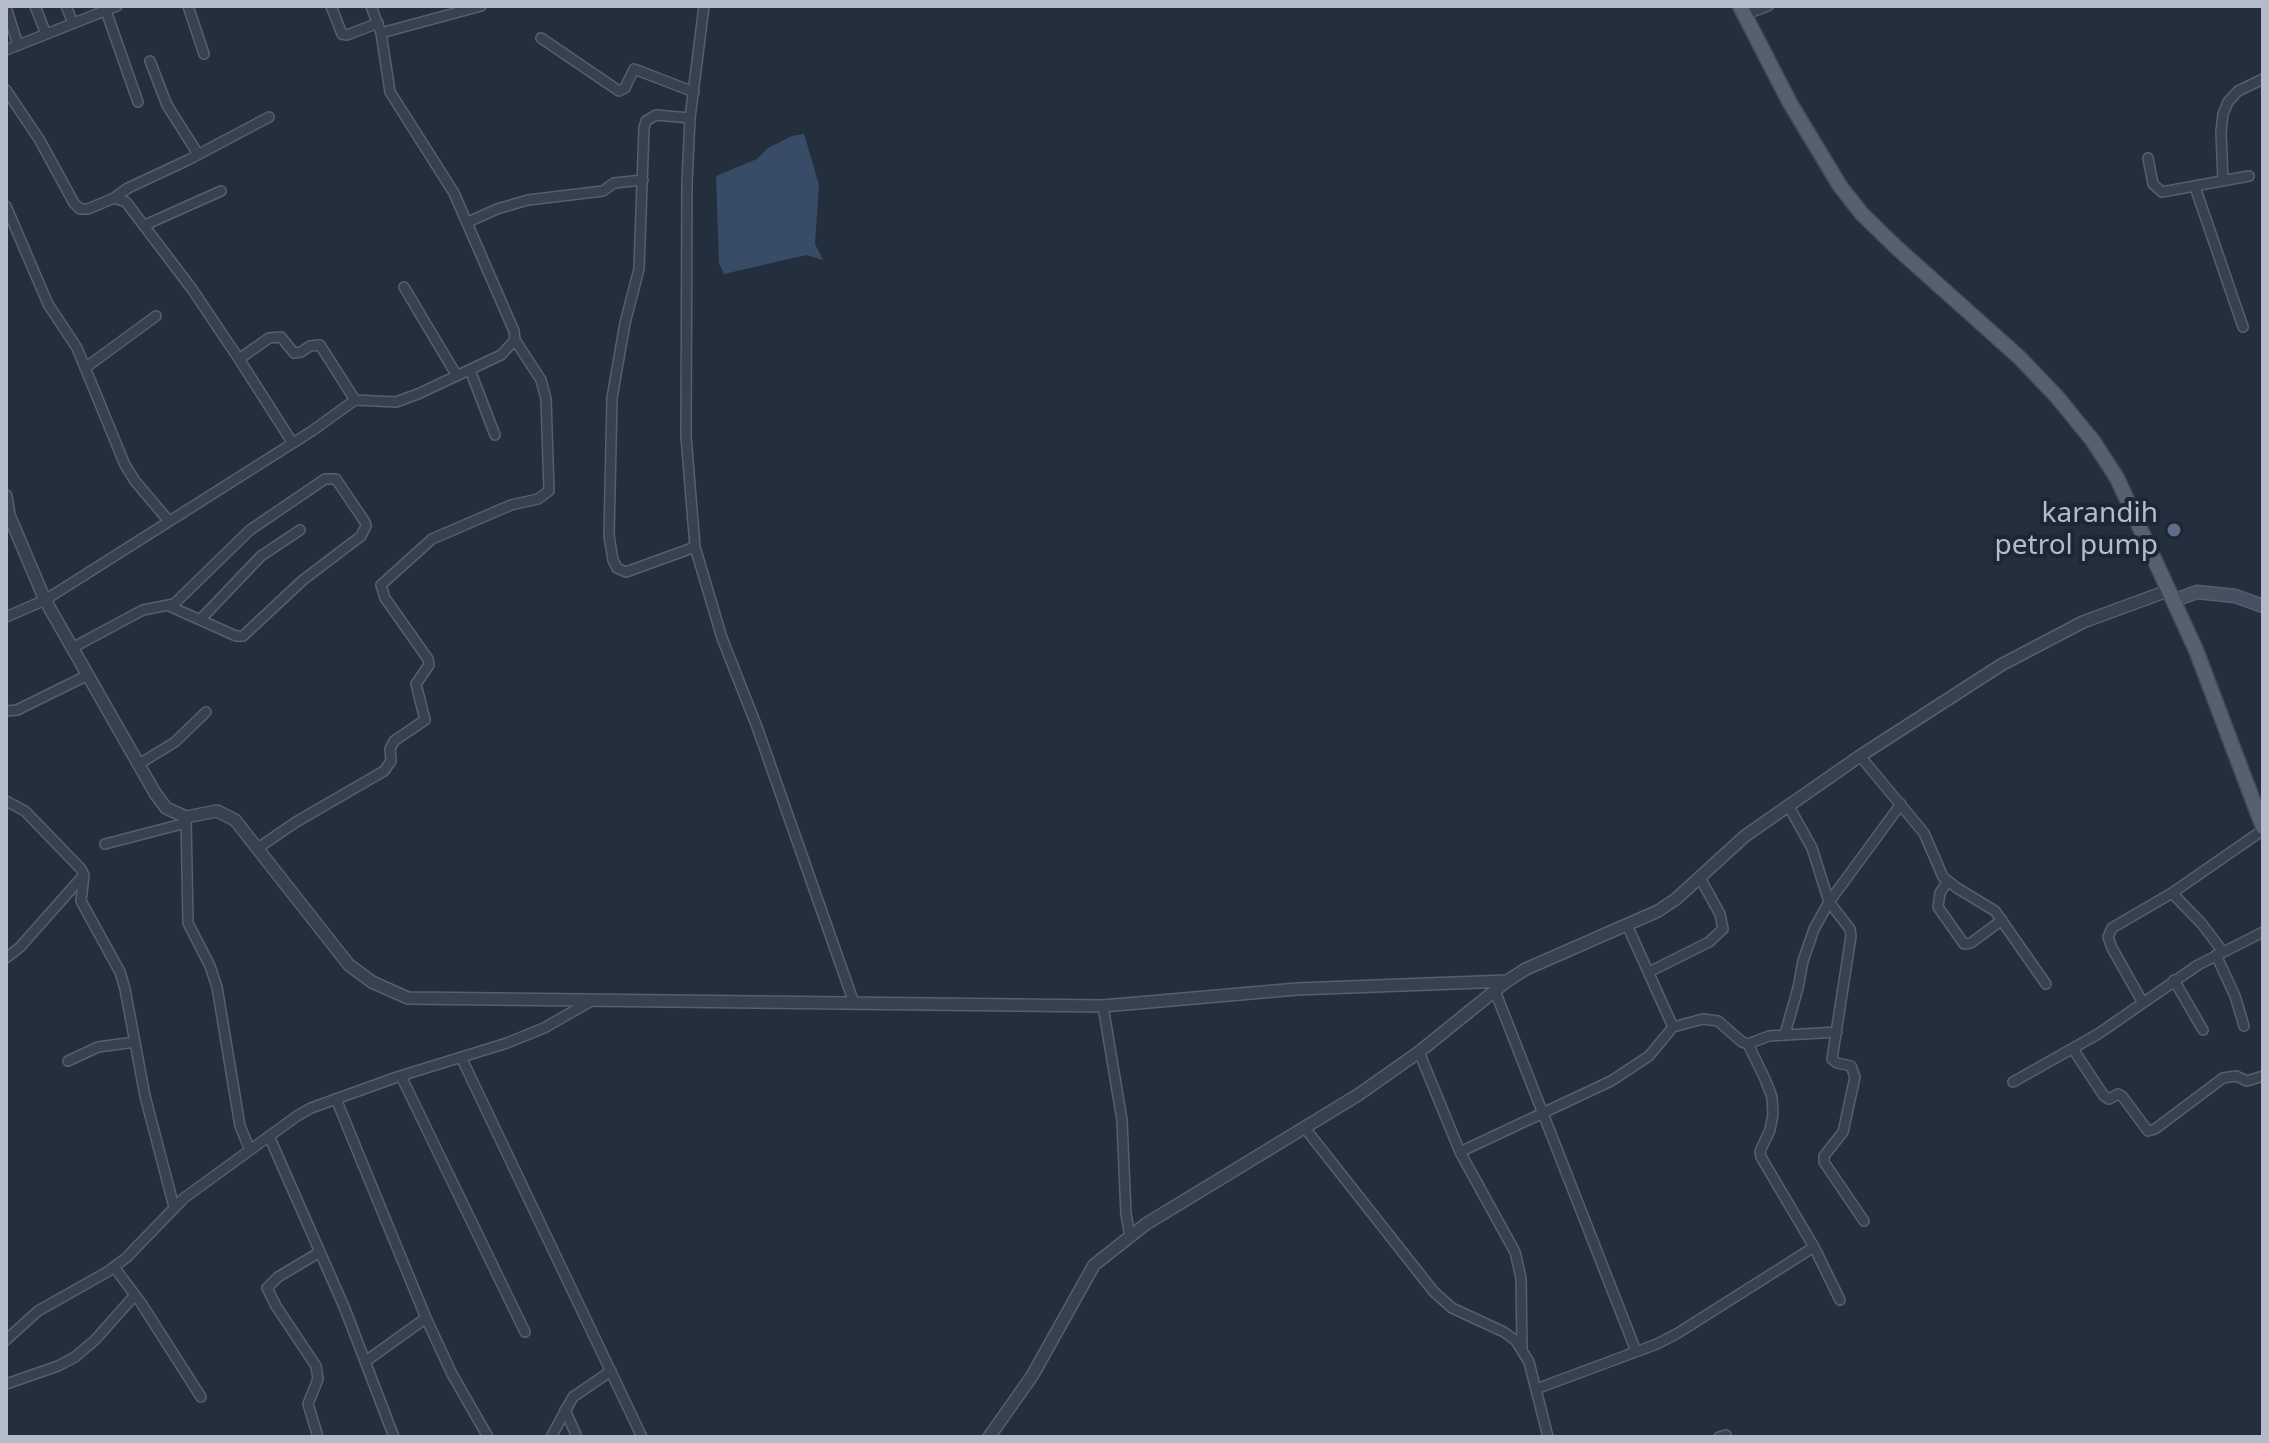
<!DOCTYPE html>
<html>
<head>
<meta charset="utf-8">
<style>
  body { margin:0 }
  #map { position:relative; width:2269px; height:1443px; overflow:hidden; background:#242f3e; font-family:"Noto Sans",sans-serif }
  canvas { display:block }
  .frame { position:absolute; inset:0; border:8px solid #b4bcc9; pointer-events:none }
</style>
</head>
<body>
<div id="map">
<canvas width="2269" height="1443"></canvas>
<div class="frame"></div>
</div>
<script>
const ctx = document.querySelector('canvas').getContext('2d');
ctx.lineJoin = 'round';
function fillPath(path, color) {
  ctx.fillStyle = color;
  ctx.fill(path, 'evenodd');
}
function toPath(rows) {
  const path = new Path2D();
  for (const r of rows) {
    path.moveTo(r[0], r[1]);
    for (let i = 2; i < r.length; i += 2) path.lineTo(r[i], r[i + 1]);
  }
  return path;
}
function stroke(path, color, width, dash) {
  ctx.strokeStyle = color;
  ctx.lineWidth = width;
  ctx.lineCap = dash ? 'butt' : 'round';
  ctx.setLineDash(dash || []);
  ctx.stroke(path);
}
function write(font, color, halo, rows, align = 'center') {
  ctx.font = font + ' "Noto Sans",sans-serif';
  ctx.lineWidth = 8;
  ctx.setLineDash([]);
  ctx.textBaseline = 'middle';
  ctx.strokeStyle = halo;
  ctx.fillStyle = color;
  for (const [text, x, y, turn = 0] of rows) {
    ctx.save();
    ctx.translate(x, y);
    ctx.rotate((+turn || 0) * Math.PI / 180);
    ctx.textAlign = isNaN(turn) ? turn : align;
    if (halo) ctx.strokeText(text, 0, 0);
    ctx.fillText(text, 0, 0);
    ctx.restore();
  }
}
const water = toPath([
  [804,134,819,185,815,244,823,260,806,255,724,274,719,263,716,176,757,159,768,148,792,136]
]);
const minor = toPath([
  [35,6,46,34],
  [66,6,73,23],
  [188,6,204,54],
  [331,6,342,34,347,35,378,23],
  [704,6,690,118,687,182,686,436,695,547,722,638,757,727,854,1003],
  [6,7,18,45],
  [106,11,138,102],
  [1744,15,1768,6],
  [381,33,481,6],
  [541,38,619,91,625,88,634,69,694,92],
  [6,50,117,6],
  [150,61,167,105,198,154],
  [6,90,39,139,74,203,80,209,88,209,114,198,126,202,192,289,239,359],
  [690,118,656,115,646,121,644,128,639,269,625,323,612,398,609,536,613,560,617,568,626,572,695,547],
  [2148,158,2153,184,2162,192,2249,176],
  [2223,181,2221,132,2223,114,2228,102,2238,91,2263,79],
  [2195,187,2243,327],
  [114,198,128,188,188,160,269,117],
  [6,206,48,304,77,348,125,465,135,481,168,520],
  [468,222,497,209,528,200,603,191,614,183,643,180],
  [145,225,221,191],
  [404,287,457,376],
  [85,368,156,316],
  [470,370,495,435],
  [292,442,239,359,269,338,281,337,294,353,301,352,310,346,320,345,355,400],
  [6,617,45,600,312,431,355,400,396,402,418,394,501,355,515,340,514,331,454,193,390,92,381,33,371,6],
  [200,620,261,556,300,530],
  [72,648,143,610,174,604,250,530,325,479,336,479,365,522,366,526,361,536,303,580,243,636,236,636,169,606],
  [6,711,17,710,88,675],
  [1860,756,1924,833,1943,877,1957,888,1995,911,2046,984],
  [139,764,175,742,206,712],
  [6,801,25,811,81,869,84,875,81,901,120,972,125,989,145,1096,174,1207],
  [1788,805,1812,848,1829,902,1850,929,1851,936,1832,1059,1837,1063,1851,1066,1855,1077,1843,1132,1824,1156,1824,1162,1864,1221],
  [186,817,188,923,210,966,217,987,240,1126,250,1150],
  [105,844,186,823],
  [258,848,296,822,384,771,391,761,390,749,394,741,425,720,416,684,429,665,428,659,385,598,381,585,432,539,511,505,538,499,549,491,546,399,541,380,515,340],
  [1947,882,1940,893,1938,907,1964,944,1971,943,2002,920],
  [2172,893,2202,924,2223,952],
  [1627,925,1673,1027],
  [2216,955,2235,996,2244,1026],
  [6,958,20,947,83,876],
  [1649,972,1709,942,1723,929,1720,914,1700,878],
  [2174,980,2203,1030],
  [1495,991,1636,1351],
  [2143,1003,2112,948,2108,937,2112,928,2172,893,2263,830],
  [1103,1006,1122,1120,1126,1214,1130,1236],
  [1785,1034,1798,988,1803,961,1814,929,1829,902,1901,804],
  [1748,1044,1769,1036,1837,1032],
  [2073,1049,2104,1096,2109,1099,2118,1094,2122,1096,2148,1131,2155,1129,2223,1078,2236,1076,2247,1081,2263,1076],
  [1419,1052,1460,1152,1515,1252,1521,1278,1522,1348],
  [461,1057,642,1437],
  [68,1061,98,1047,135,1042],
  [401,1076,525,1332],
  [2013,1082,2098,1034,2198,965,2263,932],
  [336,1099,426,1318,452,1374,488,1437],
  [1304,1127,1434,1292,1452,1308,1504,1332,1516,1341,1529,1362,1548,1437],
  [269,1136,345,1309,394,1437],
  [1460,1152,1611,1081,1649,1056,1673,1027,1703,1019,1718,1021,1742,1042,1748,1044,1765,1079,1772,1097,1773,1114,1770,1130,1760,1151,1761,1157,1814,1247,1840,1300],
  [114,1267,141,1303,201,1397],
  [6,1340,38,1311,107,1272,126,1258,184,1198,297,1116,311,1108,397,1077,507,1043,544,1028,593,1000],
  [366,1361,426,1318],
  [6,1384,58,1366,75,1357,95,1340,135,1295],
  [1536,1389,1657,1344,1678,1333,1814,1247],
  [565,1410,577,1437],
  [318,1437,308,1404,318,1379,316,1366,276,1306,267,1288,278,1277,320,1252],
  [551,1437,573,1397,611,1371],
  [1719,1437,1726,1435]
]);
const tertiary = toPath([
  [6,496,9,515,45,600,155,793,166,808,186,817,217,811,235,820,349,965,372,982,408,998,1103,1006,1297,989,1507,981],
  [989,1437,1032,1376,1094,1265,1146,1224,1358,1095,1419,1052,1507,981,1526,969,1658,911,1676,899,1745,836,1860,756,2001,665,2083,622,2170,590]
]);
const secondary = toPath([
  [2175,600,2197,592,2235,596,2263,606]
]);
const primary = toPath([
  [1740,6,1790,103,1840,186,1862,214,1896,247,2020,358,2058,398,2093,441,2117,478,2196,650,2263,827]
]);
const markers = [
  [2174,530,8,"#5c6f8a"]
];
const poiNames = [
  ["karandih",2158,514],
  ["petrol pump",2158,546]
];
fillPath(water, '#394c67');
stroke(minor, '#565f6c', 12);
stroke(tertiary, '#565f6c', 14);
stroke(secondary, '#565f6c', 15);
stroke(primary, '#414a57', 17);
stroke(minor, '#38414e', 9);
stroke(tertiary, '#38414e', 11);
stroke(secondary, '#465061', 12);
stroke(primary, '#56606e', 14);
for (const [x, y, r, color] of markers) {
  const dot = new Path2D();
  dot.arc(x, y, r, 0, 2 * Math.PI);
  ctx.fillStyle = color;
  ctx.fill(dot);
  stroke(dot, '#1d2633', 3);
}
write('28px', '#b4bcc9', '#1d2633', poiNames, 'right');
</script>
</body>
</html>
